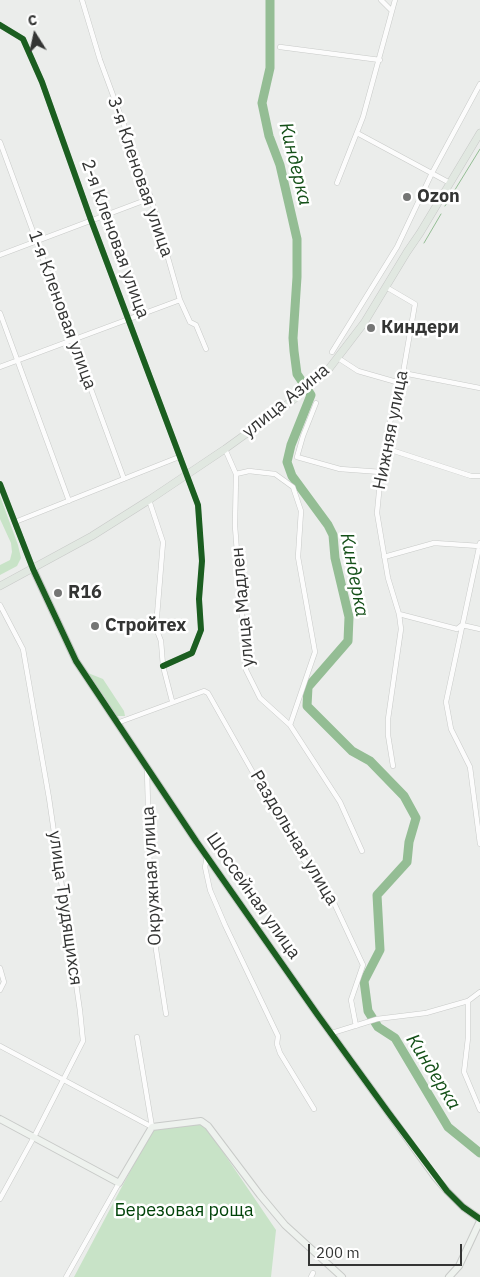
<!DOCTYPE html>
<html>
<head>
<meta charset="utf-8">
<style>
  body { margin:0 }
  #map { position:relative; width:480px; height:1277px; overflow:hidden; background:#ebedeb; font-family:"IBM Plex Sans",sans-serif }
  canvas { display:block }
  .north { position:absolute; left:10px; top:10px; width:50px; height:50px; -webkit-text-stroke:4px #fff; paint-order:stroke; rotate:350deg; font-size:14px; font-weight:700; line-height:20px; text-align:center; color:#343534 }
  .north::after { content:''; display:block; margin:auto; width:18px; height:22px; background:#343534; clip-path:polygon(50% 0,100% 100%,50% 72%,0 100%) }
  .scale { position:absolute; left:308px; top:1244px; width:154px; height:22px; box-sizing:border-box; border:2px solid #343534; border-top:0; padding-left:6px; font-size:15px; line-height:18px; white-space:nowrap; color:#343534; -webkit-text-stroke:4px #fff; paint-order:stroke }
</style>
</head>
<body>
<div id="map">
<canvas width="480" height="1277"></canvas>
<div class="north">С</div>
<div class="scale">200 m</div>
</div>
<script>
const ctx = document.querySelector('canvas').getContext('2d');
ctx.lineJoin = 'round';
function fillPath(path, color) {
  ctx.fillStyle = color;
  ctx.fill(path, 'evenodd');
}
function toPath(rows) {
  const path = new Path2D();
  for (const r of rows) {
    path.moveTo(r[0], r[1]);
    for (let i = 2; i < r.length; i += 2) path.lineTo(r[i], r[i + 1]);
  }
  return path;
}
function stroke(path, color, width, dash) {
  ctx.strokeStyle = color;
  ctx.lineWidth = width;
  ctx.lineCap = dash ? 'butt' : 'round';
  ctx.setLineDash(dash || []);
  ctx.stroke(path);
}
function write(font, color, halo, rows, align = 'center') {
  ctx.font = font + ' "IBM Plex Sans",sans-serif';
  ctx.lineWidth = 5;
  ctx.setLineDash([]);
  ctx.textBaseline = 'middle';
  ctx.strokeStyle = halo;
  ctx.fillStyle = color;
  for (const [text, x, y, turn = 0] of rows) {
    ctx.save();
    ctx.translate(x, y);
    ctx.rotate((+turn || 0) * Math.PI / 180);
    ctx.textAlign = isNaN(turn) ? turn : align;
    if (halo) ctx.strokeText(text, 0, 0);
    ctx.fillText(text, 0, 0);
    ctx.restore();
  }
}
const green = toPath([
  [0,496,18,545,21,558,17,566,0,575,0,565,10,560,12,552,11,543,0,519],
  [88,673,103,679,124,711,125,716,114,716,105,700,105,697,95,688],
  [204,1124,276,1230,271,1277,74,1277,152,1130]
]);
const stream = toPath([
  [445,206,480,149],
  [424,243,441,214]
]);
const river = toPath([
  [270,0,270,68,262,103,269,136,280,165,297,239,297,277,293,338,294,351,297,374,311,395,291,445,287,462,292,476,328,525,333,535,335,558,349,617,348,641,308,687,307,706,352,751,370,761,404,796,416,818,409,842,407,862,377,895,380,950,364,981,368,1011,378,1027,395,1038,448,1127,480,1153]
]);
const street = toPath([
  [82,0,100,60,151,198,180,300,190,322,196,325,206,349],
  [381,0,392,11],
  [0,25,23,39,42,82,91,220,198,505,202,561,199,599,201,630,192,653,163,666],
  [280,47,380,60],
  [357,133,450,183],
  [0,142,124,479],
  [337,183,363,117,395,0],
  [0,255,151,198],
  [386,287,415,304,403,373,387,434,381,472,377,513,388,578,399,614,401,629,388,719,388,735,393,766],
  [0,313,69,501],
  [332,352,397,247,432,173,480,84],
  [338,358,358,371,400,383],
  [0,367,180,300],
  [403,373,480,388],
  [316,403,303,436,297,457,340,469,381,472],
  [385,448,471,476,480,476],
  [225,449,236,474,235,526,246,670,260,698,290,725,340,802,362,851],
  [236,474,249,471,275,474,293,487,301,511,298,557,315,652,290,725],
  [0,484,33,569],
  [149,500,163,542,156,628,161,641,163,666,172,701],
  [15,522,179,457],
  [480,543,446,702,451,729,470,767,480,844],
  [384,557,434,543,479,546],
  [0,605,23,649,49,798,80,1011,83,1041,34,1137,0,1199],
  [399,614,457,629,462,625,480,629],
  [117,723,204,691,208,693,299,854,328,890,363,965,351,1000,356,1026],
  [147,769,151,917,166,1014],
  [207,857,205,867,210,890,225,925,278,1036,277,1044,280,1053,314,1109],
  [0,968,4,982,0,990],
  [468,1001,468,1038,464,1072,480,1110],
  [332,1033,377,1019,426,1013,468,1001,480,992],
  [137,1037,152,1127],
  [0,1046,152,1127],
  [66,1277,119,1183],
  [311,1277,313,1273]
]);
const secondary = toPath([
  [33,569,76,661,196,841,317,1014,435,1177,447,1191,463,1207,480,1219],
  [0,1119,119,1183,152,1127,201,1121,208,1126,260,1195,285,1225,342,1277],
  [449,1277,459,1266,480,1221]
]);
const primary = toPath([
  [0,586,92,536,149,500,225,449,293,400,328,370,364,323,407,252,420,233,480,133]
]);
const cycleway = toPath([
  [0,25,23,39,42,82,91,220,198,505,202,561,199,599,201,630,192,653,163,666],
  [0,484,33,569,76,661,196,841,317,1014,388,1112,447,1191,463,1207,480,1219]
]);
const markers = [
  [407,197,5,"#747574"],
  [371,328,5,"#747574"],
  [58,593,5,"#747574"],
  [95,626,5,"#747574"]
];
const streetNames = [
  ["3-я Кленовая улица",140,177,71],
  ["2-я Кленовая улица",115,239,70],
  ["1-я Кленовая улица",62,310,70],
  ["улица Азина",286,401,-39],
  ["Нижняя улица",391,430,-79],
  ["улица Мадлен",243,607,-95],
  ["Раздольная улица",294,838,59],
  ["Окружная улица",152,876,-93],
  ["Шоссейная улица",253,896,55],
  ["улица Трудящихся",65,908,82]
];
const poiNames = [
  ["Ozon",417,197],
  ["Киндери",381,328],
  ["R16",68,593],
  ["Стройтех",105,626]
];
const parkNames = [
  ["Березовая роща",184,1211]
];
const waterNames = [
  ["Киндерка",295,164,76],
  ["Киндерка",354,575,79],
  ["Киндерка",433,1072,58]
];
fillPath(green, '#c8e3c7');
stroke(stream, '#94bd94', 1);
stroke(river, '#94bd94', 9);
stroke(street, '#c8cac8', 5.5);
stroke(secondary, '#c8cac8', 8);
stroke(primary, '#c7c8c7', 8);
stroke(street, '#fcfcfc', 4.5);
stroke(secondary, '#eef2ee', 6);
stroke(primary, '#e1e8e1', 7);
stroke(cycleway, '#1b5e20', 6);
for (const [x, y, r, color] of markers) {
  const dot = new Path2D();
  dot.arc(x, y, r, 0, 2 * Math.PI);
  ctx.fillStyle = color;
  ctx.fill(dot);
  stroke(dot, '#fff', 2);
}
write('18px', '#343534', '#fff', streetNames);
write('bold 18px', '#343534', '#fff', poiNames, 'left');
write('18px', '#014309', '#fff', parkNames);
write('italic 19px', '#145018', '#fff', waterNames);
</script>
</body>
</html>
